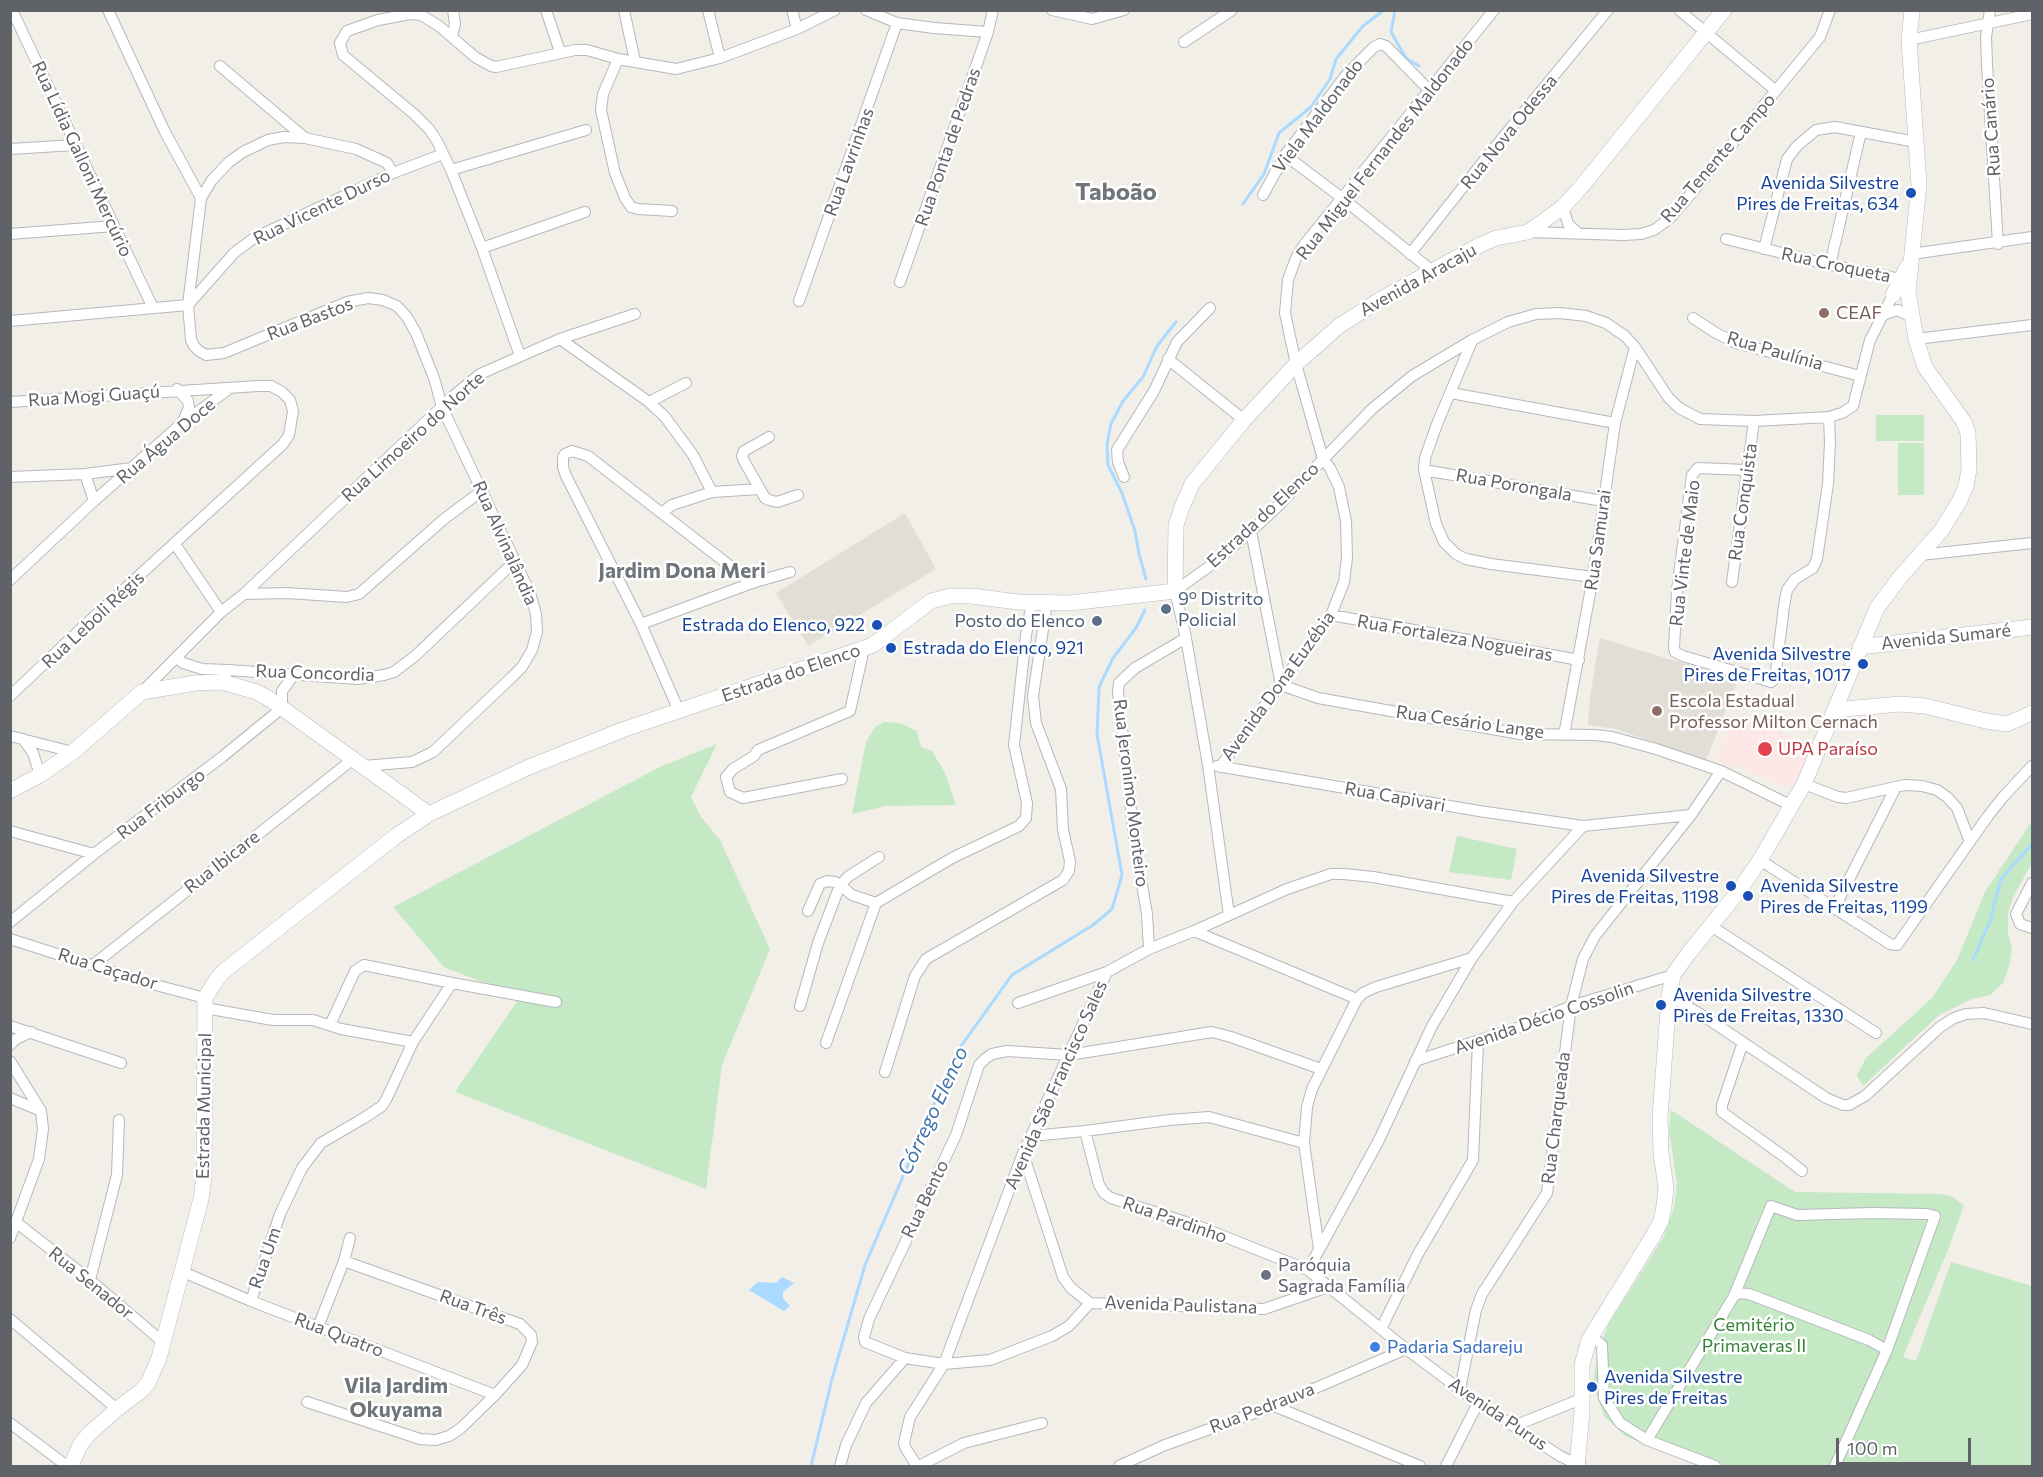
<!DOCTYPE html>
<html>
<head>
<meta charset="utf-8">
<style>
  body { margin:0 }
  #map { position:relative; width:2043px; height:1477px; overflow:hidden; background:#f1efe8; font-family:Commissioner,sans-serif }
  canvas { display:block }
  .frame { position:absolute; inset:0; border:12px solid #5f6368; pointer-events:none }
  .scale { position:absolute; left:1836px; top:1438px; width:135px; height:27px; box-sizing:border-box; border:3px solid #5f6368; border-top:0; padding-left:8px; font-size:18px; line-height:21px; white-space:nowrap; color:#5f6368; -webkit-text-stroke:4px #fff; paint-order:stroke }
</style>
</head>
<body>
<div id="map">
<canvas width="2043" height="1477"></canvas>
<div class="frame"></div>
<div class="scale">100 m</div>
</div>
<script>
const ctx = document.querySelector('canvas').getContext('2d');
ctx.lineJoin = 'round';
function fillPath(path, color) {
  ctx.fillStyle = color;
  ctx.fill(path, 'evenodd');
}
function toPath(rows) {
  const path = new Path2D();
  for (const r of rows) {
    path.moveTo(r[0], r[1]);
    for (let i = 2; i < r.length; i += 2) path.lineTo(r[i], r[i + 1]);
  }
  return path;
}
function stroke(path, color, width, dash) {
  ctx.strokeStyle = color;
  ctx.lineWidth = width;
  ctx.lineCap = dash ? 'butt' : 'round';
  ctx.setLineDash(dash || []);
  ctx.stroke(path);
}
function write(font, color, halo, rows, align = 'center') {
  ctx.font = font + ' Commissioner,sans-serif';
  ctx.lineWidth = 5;
  ctx.setLineDash([]);
  ctx.textBaseline = 'middle';
  ctx.strokeStyle = halo;
  ctx.fillStyle = color;
  for (const [text, x, y, turn = 0] of rows) {
    ctx.save();
    ctx.translate(x, y);
    ctx.rotate((+turn || 0) * Math.PI / 180);
    ctx.textAlign = isNaN(turn) ? turn : align;
    if (halo) ctx.strokeText(text, 0, 0);
    ctx.fillText(text, 0, 0);
    ctx.restore();
  }
}
const education = toPath([
  [905,513,936,569,808,646,776,593],
  [1600,638,1672,660,1739,677,1706,761,1616,729,1588,725,1590,697]
]);
const medical = toPath([
  [1734,713,1813,746,1799,791,1723,762,1717,754]
]);
const green = toPath([
  [1876,415,1924,415,1924,441,1876,441],
  [1898,443,1924,443,1924,495,1898,495],
  [884,722,900,723,917,731,921,747,932,751,945,773,956,805,885,806,852,814,866,742,875,727],
  [717,744,691,797,701,817,720,840,770,949,722,1065,706,1189,455,1092,520,997,444,967,393,907,662,766],
  [2032,821,2032,863,2013,897,2008,913,2008,933,2012,949,2009,966,2003,983,1990,995,1972,999,1939,1015,1863,1086,1857,1075,1866,1058,1932,998,1957,960,1985,892],
  [1457,836,1517,849,1511,880,1449,872],
  [1671,1110,1795,1192,1938,1194,1951,1196,1964,1205,1948,1250,1903,1357,1916,1361,1951,1262,2032,1286,2032,1466,1702,1466,1625,1436,1604,1416,1593,1384,1598,1352,1608,1325,1663,1238,1674,1208,1677,1183,1669,1130]
]);
const water = toPath([
  [782,1277,794,1283,783,1292,783,1298,790,1306,784,1311,749,1290,758,1282,776,1283]
]);
const stream = toPath([
  [1395,10,1391,32,1406,58,1419,66],
  [1243,204,1264,174,1279,133,1311,107,1330,79,1336,59,1363,26,1384,10],
  [1146,579,1139,554,1135,531,1122,493,1108,465,1107,444,1111,424,1123,401,1143,377,1157,346,1176,322],
  [1973,960,1990,921,2001,879,2032,844],
  [811,1466,832,1379,865,1265,956,1053,1012,975,1093,925,1112,909,1122,875,1097,734,1099,687,1113,658,1136,628,1145,610]
]);
const street = toPath([
  [12,10,153,308],
  [108,10,165,132,201,198,188,305,191,340,194,346,199,351,206,355,224,353,347,302,368,298,383,300,397,306,407,317,416,333,434,378,442,407,530,593,536,614,537,632,532,650,522,667,511,678,433,752,412,762,363,766],
  [546,10,560,52],
  [624,10,635,61],
  [708,10,720,58],
  [792,10,797,29],
  [866,10,897,23,934,28,988,32],
  [1052,10,1092,19,1124,10],
  [1679,10,1775,90],
  [1990,10,1986,37,1987,64,1998,244],
  [452,36,455,24,453,10],
  [1909,40,2032,14],
  [1184,42,1232,10],
  [618,59,603,94,601,110,615,173,625,198,631,207,638,209,672,211],
  [220,66,305,138],
  [10,149,75,145],
  [1285,155,1342,198,1431,270],
  [451,170,586,130],
  [1263,195,1285,155,1347,74,1374,47,1380,44,1386,46,1430,91],
  [201,198,212,180,229,162,243,152,268,140,284,137,305,138,356,149,387,163,393,173],
  [1563,207,1568,224,1578,233],
  [1528,232,1623,235,1641,234,1654,230,1669,219,1685,201,1820,37,1830,10],
  [10,234,114,226],
  [1726,239,1830,265,1905,280],
  [482,248,585,212],
  [1764,249,1787,159,1797,146,1816,130,1835,127,1916,142],
  [1410,254,1490,153,1608,10],
  [1911,254,2032,237],
  [1830,265,1861,132],
  [900,282,988,32,993,10],
  [799,301,897,23],
  [188,305,234,253,254,238,393,173,443,154],
  [1885,314,1898,310,1911,317],
  [1693,318,1716,333,1736,343,1860,376],
  [10,321,188,305],
  [560,339,649,402,665,417,693,455,712,492],
  [1916,339,2032,325],
  [1472,341,1437,424,1425,458,1424,470,1436,524,1444,542,1456,554,1466,559,1491,564,1593,577],
  [520,356,482,248,451,170,437,141,429,129,414,114,343,55,340,43,347,31,378,20,410,14,421,15,439,26,475,57,491,66,496,67,575,50,587,50,618,59,676,69,720,58,797,29,835,10],
  [1168,359,1244,420],
  [177,389,188,401,189,408,183,421],
  [1451,393,1615,423],
  [10,402,258,386,271,386,282,392,290,400,293,411,289,435,283,444,85,625,10,696],
  [649,402,686,383],
  [769,437,744,451,742,456,744,461,765,498,769,500,777,502,798,495],
  [1424,470,1603,501],
  [1746,470,1698,468,1692,475,1677,590,1674,648,1675,652,1683,656,1771,682,1775,679,1784,606,1787,590,1795,579,1813,568,1817,559,1828,484,1830,442,1829,417],
  [85,474,94,501],
  [10,477,85,474,132,468],
  [1124,477,1118,462,1117,450,1154,391,1177,342,1210,308],
  [662,513,672,505,712,492,760,489],
  [1251,531,1281,685,1318,698,1520,734,1595,735,1612,737,1656,749,1721,771,1792,806],
  [175,544,221,612],
  [1920,555,2032,543],
  [10,580,94,501,181,424,229,389],
  [1732,582,1754,421],
  [244,594,287,593,347,597,359,594,444,519,483,490],
  [1331,615,1579,660],
  [641,624,752,583,790,572],
  [177,658,183,663,202,669,228,670],
  [222,682,228,670,358,679,384,675,394,672,415,656,515,561],
  [143,691,221,612,244,594,452,397,480,374,560,339,635,314],
  [679,711,641,624,566,476,563,467,563,457,565,454,572,451,588,456,752,583],
  [1564,735,1593,577,1615,423,1635,347],
  [10,736,73,752],
  [23,739,33,753,40,775],
  [1217,766,1479,811,1583,826,1691,815],
  [1220,767,1331,615,1344,582,1347,558,1346,521,1339,487,1330,468,1323,459,1296,364,1285,313,1288,280,1296,258,1304,245,1494,10],
  [842,779,743,798,730,792,726,777,733,769,754,756,758,750,850,711,864,649],
  [1804,784,1838,797,1846,798,1905,785,1922,786,1937,790,1947,797,1957,808,1970,842],
  [10,831,94,854],
  [1760,860,1890,944,1897,945,1988,816,2003,797,2032,766],
  [2032,883,2016,914,2020,924,2032,928],
  [1835,907,1896,787],
  [808,911,820,884,827,881,835,882,840,885,849,876,879,857],
  [1229,915,1208,765,1186,638,1175,591,1214,563,1251,531,1276,508,1372,409,1412,376,1472,340,1508,322,1536,314,1560,313,1586,316,1606,323,1625,336,1635,347,1668,397,1679,408,1700,419,1754,421,1829,417,1842,413,1853,406,1870,340,1893,295,1897,292],
  [10,922,94,854,222,757,282,708,282,691,293,676],
  [1711,926,1876,1033],
  [1194,931,1357,999],
  [10,939,148,983,205,998],
  [1149,949,1147,914,1134,838,1118,692,1119,683,1135,668,1186,638],
  [93,965,352,760],
  [1669,996,1702,1015,1826,1098,1843,1105,1849,1105,1865,1096,1940,1027,1954,1018,1966,1014,1984,1013,2032,1024],
  [1018,1003,1107,972],
  [800,1006,818,943,840,885,852,895,876,903,952,858,1019,826,1026,818,1027,803,1014,745,1026,635,1032,602],
  [205,1008,273,1020,313,1020,341,1029,413,1042],
  [330,1025,355,971,364,965,452,983,556,1002],
  [10,1026,121,1063],
  [1743,1042,1722,1105,1722,1112,1786,1158,1802,1171],
  [826,1043,876,903],
  [10,1045,16,1039,31,1032],
  [10,1061,41,1111,43,1129,39,1159,10,1238],
  [1415,1061,1520,1027,1571,1006,1673,975],
  [885,1072,915,976,926,959,1063,880,1069,871,1070,861,1063,830,1061,789,1036,723,1033,696,1047,602],
  [10,1098,41,1111],
  [1085,1131,1099,1185,1104,1193,1111,1198,1198,1226,1308,1270,1406,1349,1478,1403,1560,1456,1581,1466],
  [1031,1136,1085,1131,1169,1120,1209,1117,1304,1143],
  [1023,1153,1063,1277,1071,1288,1090,1303,1264,1309,1328,1287],
  [17,1223,90,1280,164,1343],
  [1319,1249,1304,1143,1307,1107,1312,1089,1357,999,1363,993,1376,987,1472,958],
  [1308,1270,1379,1140,1432,1026,1472,958,1513,902,1583,826],
  [183,1272,251,1301,495,1395],
  [90,1280,117,1175,119,1120],
  [1734,1296,1739,1293,1749,1294,1869,1340,1887,1350,1835,1466],
  [251,1301,280,1214,302,1168,321,1143,364,1118,382,1106,386,1100,413,1042,452,983],
  [1090,1303,1069,1326,1052,1336,990,1360,944,1364,905,1358,865,1342,864,1337,869,1319,956,1135,979,1065,985,1059,992,1054,1007,1051,1069,1055,1212,1032,1231,1037,1321,1069],
  [10,1319,117,1409],
  [318,1327,344,1261,350,1238],
  [1381,1329,1418,1254,1473,1160,1478,1042],
  [1591,1336,1602,1345,1604,1398,1620,1423,1647,1440,1715,1466],
  [1460,1389,1476,1310,1482,1294,1547,1193,1571,1006,1583,959,1595,936,1691,815,1721,771],
  [307,1402,420,1439,436,1440,449,1436,461,1428,495,1395,522,1365,532,1342,531,1335,520,1324,344,1261],
  [1274,1406,1420,1466],
  [10,1423,67,1466],
  [1514,1426,1581,1399],
  [1647,1440,1734,1296,1771,1206,1797,1215,1872,1213,1927,1214,1935,1216,1887,1350],
  [840,1466,846,1445,866,1403,905,1358],
  [917,1466,906,1449,904,1443,910,1417,944,1364,1023,1153,1107,972,1149,949,1194,931,1287,889,1331,874,1344,874,1373,877,1513,902],
  [919,1466,964,1443,1042,1423],
  [1119,1466,1165,1445,1274,1406,1406,1349],
  [1446,1466,1478,1403]
]);
const secondary = toPath([
  [1893,295,1907,267],
  [1860,647,2032,627],
  [1834,710,1900,704,1925,706,1986,721,2007,724,2032,713],
  [10,791,40,775,73,752,142,692,195,683,222,682,257,692,271,700,429,814],
  [71,1466,80,1445,89,1434,117,1409,141,1391,148,1383,159,1358,201,1199,204,1176,205,998,217,979,224,971,396,836,429,814,529,767,625,729,873,645,931,601,950,596,971,596,1018,602,1070,603,1175,591,1176,525,1182,507,1192,484,1244,420,1296,364,1339,326,1383,298,1478,246,1496,238,1528,232,1563,207,1582,186,1724,10],
  [1577,1466,1582,1412,1582,1365,1589,1340,1653,1236,1661,1221,1664,1206,1666,1188,1661,1153,1660,1117,1669,996,1673,975,1688,954,1738,892,1760,860,1804,784,1877,608,1901,576,1941,531,1959,502,1966,486,1969,469,1968,433,1964,422,1925,367,1916,339,1908,292,1919,185,1909,40,1912,10]
]);
const markers = [
  [1911,193,6,"#1a4fb4"],
  [1824,313,6,"#8d6e63"],
  [1166,609,6,"#5c6f8a"],
  [1097,621,6,"#5c6f8a"],
  [877,625,6,"#1a4fb4"],
  [891,648,6,"#1a4fb4"],
  [1863,664,6,"#1a4fb4"],
  [1657,711,6,"#8d6e63"],
  [1765,749,8,"#e0444e"],
  [1731,886,6,"#1a4fb4"],
  [1748,896,6,"#1a4fb4"],
  [1661,1005,6,"#1a4fb4"],
  [1266,1275,6,"#6b7280"],
  [1375,1347,6,"#3f7fe0"],
  [1592,1387,6,"#1a4fb4"]
];
const streetNames = [
  ["Viela Maldonado",1318,116,-53],
  ["Rua Canário",1991,127,-94],
  ["Rua Nova Odessa",1509,132,-51],
  ["Rua Ponta de Pedras",948,147,-71],
  ["Rua Miguel Fernandes Maldonado",1385,149,-52],
  ["Rua Tenente Campo",1718,158,-49],
  ["Rua Lídia Galloni Mercúrio",82,159,65],
  ["Rua Lavrinhas",849,162,-70],
  ["Rua Vicente Durso",322,207,-26],
  ["Rua Croqueta",1836,265,12],
  ["Avenida Aracaju",1418,280,-29],
  ["Rua Bastos",310,319,-21],
  ["Rua Paulínia",1775,351,16],
  ["Rua Mogi Guaçú",94,396,-4],
  ["Rua Limoeiro do Norte",413,437,-42],
  ["Rua Água Doce",166,441,-40],
  ["Rua Porongala",1514,485,10],
  ["Rua Conquista",1743,502,-82],
  ["Estrada do Elenco",1263,515,-43],
  ["Rua Samurai",1598,540,-82],
  ["Rua Alvinalândia",505,543,66],
  ["Rua Vinte de Maio",1685,553,-83],
  ["Rua Leboli Régis",93,620,-43],
  ["Avenida Sumaré",1946,637,-6],
  ["Rua Fortaleza Nogueiras",1455,638,10],
  ["Rua Concordia",315,673,2],
  ["Estrada do Elenco",791,673,-19],
  ["Avenida Dona Euzébia",1278,686,-54],
  ["Rua Cesário Lange",1470,722,8],
  ["Rua Jeronimo Monteiro",1131,793,83],
  ["Rua Capivari",1395,797,10],
  ["Rua Friburgo",161,804,-37],
  ["Rua Ibicare",222,862,-38],
  ["Rua Caçador",108,969,17],
  ["Avenida Décio Cossolin",1544,1018,-19],
  ["Avenida São Francisco Sales",1056,1085,-66],
  ["Estrada Municipal",204,1106,-89],
  ["Rua Charqueada",1556,1118,-83],
  ["Rua Bento",925,1199,-64],
  ["Rua Pardinho",1175,1220,19],
  ["Rua Um",265,1258,-71],
  ["Rua Senador",91,1283,39],
  ["Avenida Paulistana",1181,1305,2],
  ["Rua Três",473,1307,20],
  ["Rua Quatro",339,1335,21],
  ["Rua Pedrauva",1262,1408,-21],
  ["Avenida Purus",1498,1414,34]
];
const transitNames = [
  ["Avenida Silvestre",1899,183],
  ["Pires de Freitas, 634",1899,204],
  ["Estrada do Elenco, 922",865,625],
  ["Estrada do Elenco, 921",903,648,"left"],
  ["Avenida Silvestre",1851,654],
  ["Pires de Freitas, 1017",1851,675],
  ["Avenida Silvestre",1719,876],
  ["Pires de Freitas, 1198",1719,897],
  ["Avenida Silvestre",1760,886,"left"],
  ["Pires de Freitas, 1199",1760,907,"left"],
  ["Avenida Silvestre",1673,995,"left"],
  ["Pires de Freitas, 1330",1673,1016,"left"],
  ["Avenida Silvestre",1604,1377,"left"],
  ["Pires de Freitas",1604,1398,"left"]
];
const educationNames = [
  ["CEAF",1836,313],
  ["Escola Estadual",1669,701],
  ["Professor Milton Cernach",1669,722]
];
const serviceNames = [
  ["9º Distrito",1178,599],
  ["Policial",1178,620],
  ["Posto do Elenco",1085,621,"right"]
];
const healthNames = [
  ["UPA Paraíso",1778,749]
];
const worshipNames = [
  ["Paróquia",1278,1265],
  ["Sagrada Família",1278,1286]
];
const parkNames = [
  ["Cemitério",1754,1325],
  ["Primaveras II",1754,1346]
];
const shopNames = [
  ["Padaria Sadareju",1387,1347]
];
const waterNames = [
  ["Córrego Elenco",933,1111,-65]
];
const quarterNames = [
  ["Jardim Dona Meri",682,571],
  ["Vila Jardim",396,1386],
  ["Okuyama",396,1410]
];
const districtNames = [
  ["Taboão",1116,192]
];
fillPath(education, '#e1ded6');
fillPath(medical, '#fce8e6');
fillPath(green, '#c5e8c5');
fillPath(water, '#aadaff');
stroke(stream, '#aadaff', 3);
stroke(street, '#b5b8bc', 12);
stroke(secondary, '#b6babf', 16);
stroke(street, '#fff', 10);
stroke(secondary, '#fff', 15);
for (const [x, y, r, color] of markers) {
  const dot = new Path2D();
  dot.arc(x, y, r, 0, 2 * Math.PI);
  ctx.fillStyle = color;
  ctx.fill(dot);
  stroke(dot, '#fff', 2);
}
write('18px', '#5f6368', '#fff', streetNames);
write('18px', '#164399', '#fff', transitNames, 'right');
write('18px', '#785e54', '#fff', educationNames, 'left');
write('18px', '#4e5e75', '#fff', serviceNames, 'left');
write('18px', '#be3a42', '#fff', healthNames, 'left');
write('18px', '#5b616d', '#fff', worshipNames, 'left');
write('18px', '#348238', '#fff', parkNames);
write('18px', '#366cbe', '#fff', shopNames, 'left');
write('italic 20px', '#4174aa', '#fff', waterNames);
write('bold 21px', '#70757a', '#fff', quarterNames);
write('bold 24px', '#70757a', '#fff', districtNames);
</script>
</body>
</html>
